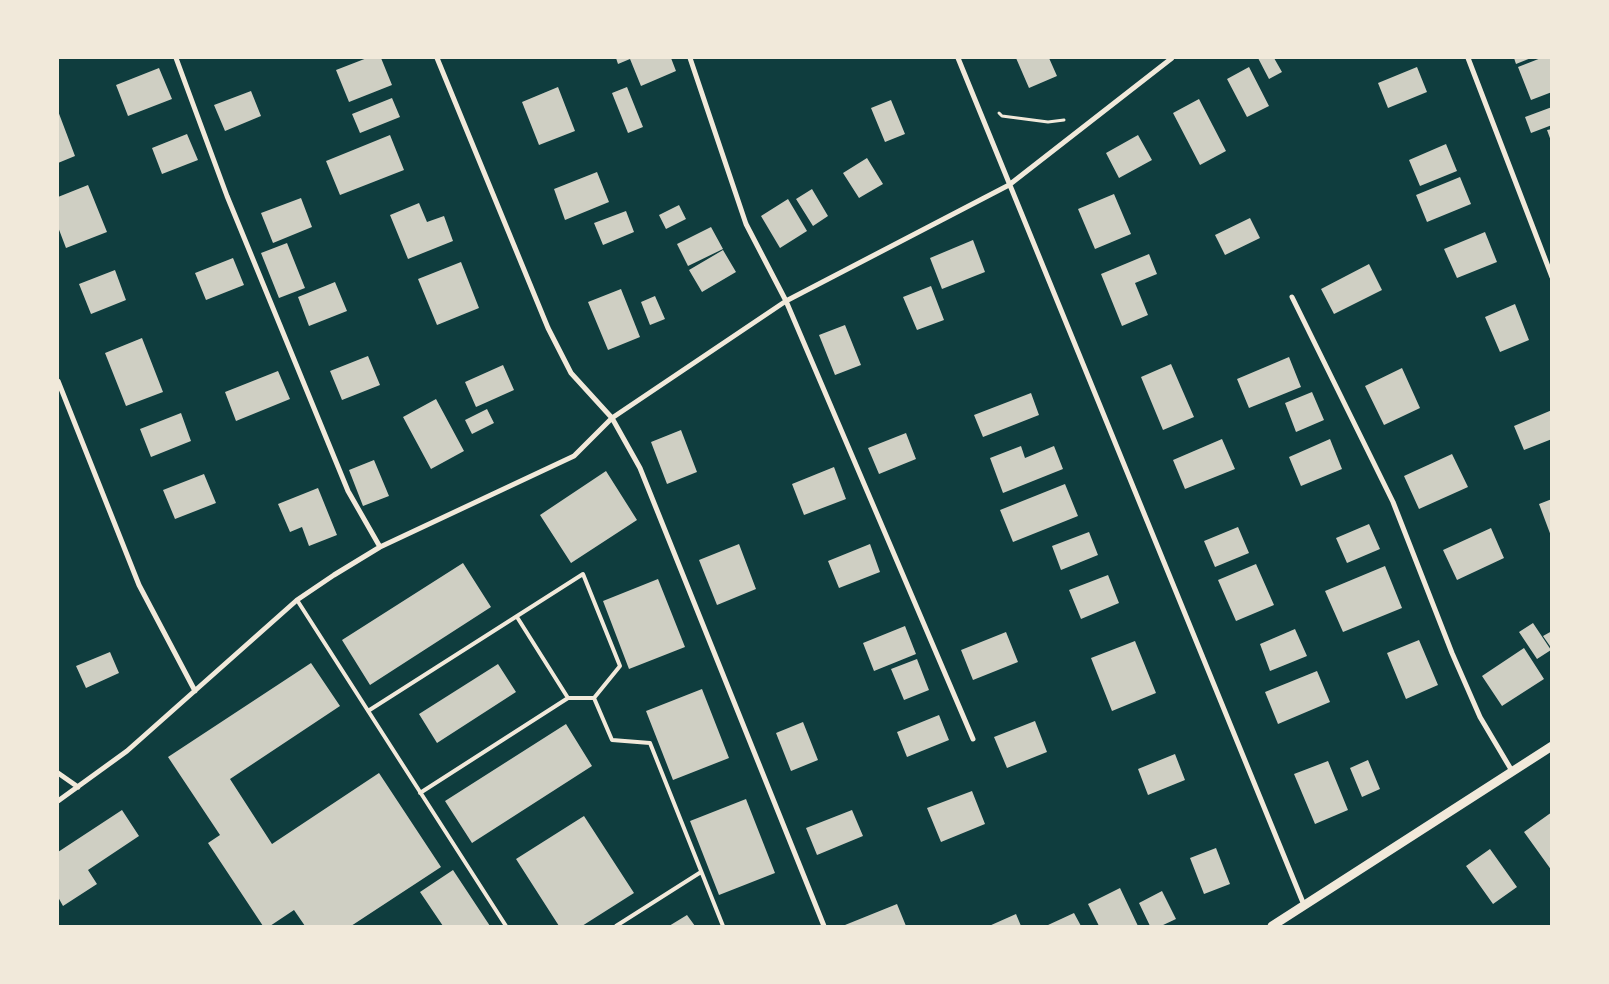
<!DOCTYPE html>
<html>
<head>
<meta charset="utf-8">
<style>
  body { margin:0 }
  #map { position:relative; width:1609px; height:984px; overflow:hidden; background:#0f3d3e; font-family:"DM Sans",sans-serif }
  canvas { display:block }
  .frame { position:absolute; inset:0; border:59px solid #f1e9da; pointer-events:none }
</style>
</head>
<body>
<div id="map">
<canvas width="1609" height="984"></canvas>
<div class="frame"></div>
</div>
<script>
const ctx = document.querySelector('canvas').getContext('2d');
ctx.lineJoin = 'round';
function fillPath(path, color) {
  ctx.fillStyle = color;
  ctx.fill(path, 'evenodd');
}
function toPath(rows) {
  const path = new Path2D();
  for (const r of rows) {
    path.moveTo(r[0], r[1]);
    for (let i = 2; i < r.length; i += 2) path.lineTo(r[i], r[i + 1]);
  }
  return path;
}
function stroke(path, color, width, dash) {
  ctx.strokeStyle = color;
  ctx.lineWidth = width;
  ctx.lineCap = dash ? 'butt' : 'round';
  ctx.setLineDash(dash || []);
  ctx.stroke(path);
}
const building = toPath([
  [367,58,381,58,392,85,349,102,336,70],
  [616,58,671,58,676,71,641,86,630,59,618,64],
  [1016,58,1049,58,1057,76,1029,88],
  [1258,58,1274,58,1282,72,1269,79],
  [1514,58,1531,58,1516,64],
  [1541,58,1552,58,1552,92,1531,100,1518,67],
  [1249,67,1269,106,1247,117,1227,79],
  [1417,67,1427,92,1388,108,1378,83],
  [159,68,172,99,128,116,116,85],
  [558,87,575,131,539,145,522,102],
  [627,87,643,127,628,133,612,93],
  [251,91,261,116,225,131,214,105],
  [392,98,400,117,360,133,352,114],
  [1199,99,1226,151,1200,165,1173,113],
  [891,100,905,134,885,142,871,108],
  [1552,107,1552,125,1531,133,1525,117],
  [58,111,75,156,58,163],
  [1552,129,1552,141,1551,141,1547,130],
  [187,134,198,160,162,174,152,148],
  [390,135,404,170,340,195,326,161],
  [1138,135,1152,160,1119,178,1106,153],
  [1446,144,1457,171,1420,186,1409,160],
  [867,158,883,184,859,198,843,173],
  [597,172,609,202,565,220,554,189],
  [1460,177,1471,204,1427,222,1416,195],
  [88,185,107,232,66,248,58,227,58,197],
  [812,189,828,216,813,226,796,199],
  [1114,194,1131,234,1095,249,1078,209],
  [301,198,312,227,273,243,261,213],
  [788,199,807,231,780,248,761,216],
  [419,203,427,222,444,216,453,241,408,259,390,215],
  [679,205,686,219,666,229,659,215],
  [626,211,634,232,603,245,594,223],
  [1250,218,1260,238,1225,255,1215,235],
  [711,227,723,249,688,266,677,244],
  [1485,232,1497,262,1457,278,1444,249],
  [973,240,985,272,942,289,930,258],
  [287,243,305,288,279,298,261,253],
  [723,250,736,272,702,292,689,270],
  [1149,254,1157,274,1135,283,1148,315,1122,326,1101,274],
  [233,258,244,285,206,300,195,273],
  [461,262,479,308,437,325,418,279],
  [1369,264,1382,290,1334,314,1321,289],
  [115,270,126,300,91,314,79,284],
  [335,282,347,311,309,326,298,297],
  [931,286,944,320,917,330,903,297],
  [621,289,640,337,608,350,588,302],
  [655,296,665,319,650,325,641,302],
  [1515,304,1529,340,1500,352,1485,317],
  [845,325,861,365,835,375,819,335],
  [142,338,163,392,126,406,105,353],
  [368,356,380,385,342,400,330,371],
  [1289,357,1301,387,1249,408,1237,379],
  [1171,364,1194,417,1163,430,1141,377],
  [503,365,514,390,476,407,465,382],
  [1402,368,1420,408,1384,425,1365,386],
  [278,371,290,399,236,421,225,392],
  [1312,392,1324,420,1296,432,1285,403],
  [1031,393,1039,415,983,437,974,415],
  [436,399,464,451,431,469,403,417],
  [487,409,494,423,472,434,465,420],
  [1552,410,1552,439,1524,450,1514,426],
  [181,413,191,441,151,457,140,429],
  [681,430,697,472,667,484,651,442],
  [906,433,916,459,879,474,868,448],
  [1222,439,1235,469,1185,489,1173,460],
  [1330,439,1342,469,1301,486,1289,457],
  [1021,446,1025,458,1054,446,1063,469,1003,493,990,458],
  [1452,454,1468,487,1419,509,1404,476],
  [374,460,389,496,363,506,349,470],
  [834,467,846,499,804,515,792,484],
  [606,471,637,520,571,563,540,515],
  [204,474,216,503,175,519,163,490],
  [1065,484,1078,516,1013,542,1000,510],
  [318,488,337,535,309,546,302,527,290,532,278,504],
  [1552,499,1552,536,1551,536,1539,504],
  [1369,524,1380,549,1347,563,1336,538],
  [1238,527,1249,553,1215,567,1204,541],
  [1491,528,1504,558,1457,580,1443,550],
  [1089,532,1098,555,1061,570,1052,546],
  [739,544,756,589,717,605,699,560],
  [870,544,880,572,839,588,828,561],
  [463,563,491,607,370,685,342,640],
  [1256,564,1274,605,1236,621,1218,580],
  [1385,566,1402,608,1343,632,1325,591],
  [1108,575,1119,603,1081,619,1069,590],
  [658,579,685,647,629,669,603,601],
  [1533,623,1551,650,1537,659,1519,632],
  [905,626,916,654,874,671,863,643],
  [1295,629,1307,656,1270,671,1260,644],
  [1552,631,1552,649,1543,636],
  [1006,632,1018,662,973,680,961,650],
  [1419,640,1438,685,1406,699,1387,653],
  [1135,641,1156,693,1112,711,1091,658],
  [1524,648,1544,679,1502,706,1482,676],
  [110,652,119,673,86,688,76,666],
  [917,659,929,690,904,700,891,669],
  [311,663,340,706,230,779,272,844,379,773,441,867,351,926,305,926,294,910,270,926,263,926,208,843,220,835,168,757],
  [498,664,516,692,437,743,419,714],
  [1317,671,1330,702,1278,724,1265,692],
  [702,689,729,758,673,780,646,711],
  [939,715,949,740,907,757,897,732],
  [1035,721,1047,752,1007,768,994,737],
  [803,722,818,760,791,771,776,733],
  [566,724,592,766,472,843,445,801],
  [1175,754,1185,780,1148,795,1138,769],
  [1368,760,1380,789,1362,797,1350,768],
  [1328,761,1348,810,1315,824,1294,774],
  [972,791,985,824,941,842,927,808],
  [746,799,775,873,719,895,690,821],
  [122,810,139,836,88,870,97,884,63,906,58,897,58,852],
  [852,810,863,836,817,855,806,828],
  [1552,812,1552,871,1524,832],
  [584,816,634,893,582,926,559,926,516,859],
  [1216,848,1230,884,1204,894,1190,858],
  [1490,849,1517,887,1493,904,1466,866],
  [453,870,490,926,443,926,420,892],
  [1120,888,1138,926,1099,926,1088,904],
  [1162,891,1176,919,1161,926,1150,926,1139,903],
  [897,904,906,926,845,926,845,925],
  [1074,913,1081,926,1049,926,1048,925],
  [1016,914,1021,926,989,926],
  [687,915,695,926,669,926]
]);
const path = toPath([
  [999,113,1002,116,1048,122,1064,120]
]);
const service = toPath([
  [297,600,506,926],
  [517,617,568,698],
  [368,711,583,574,620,666,594,698,612,740,650,743,723,926],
  [420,793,568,698,594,698],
  [616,926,701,872]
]);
const minor = toPath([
  [176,58,227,196,348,491,380,547],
  [437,58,548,328,571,373,612,418,640,468,824,926],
  [690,58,746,224,786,301,973,739],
  [958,58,1304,905],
  [1468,58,1552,277],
  [1292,297,1393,502,1452,653,1480,717,1512,771],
  [58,381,139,585,195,691],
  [58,773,78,787],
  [58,801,127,751,297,600,334,575,380,547,574,456,612,418,786,301,1009,185,1172,58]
]);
const tertiary = toPath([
  [1272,926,1552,746]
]);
fillPath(building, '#cfcfc3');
stroke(path, '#f1e9da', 3);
stroke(service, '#f1e9da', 4);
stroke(minor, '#f1e9da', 5);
stroke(tertiary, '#f1e9da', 9);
</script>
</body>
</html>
